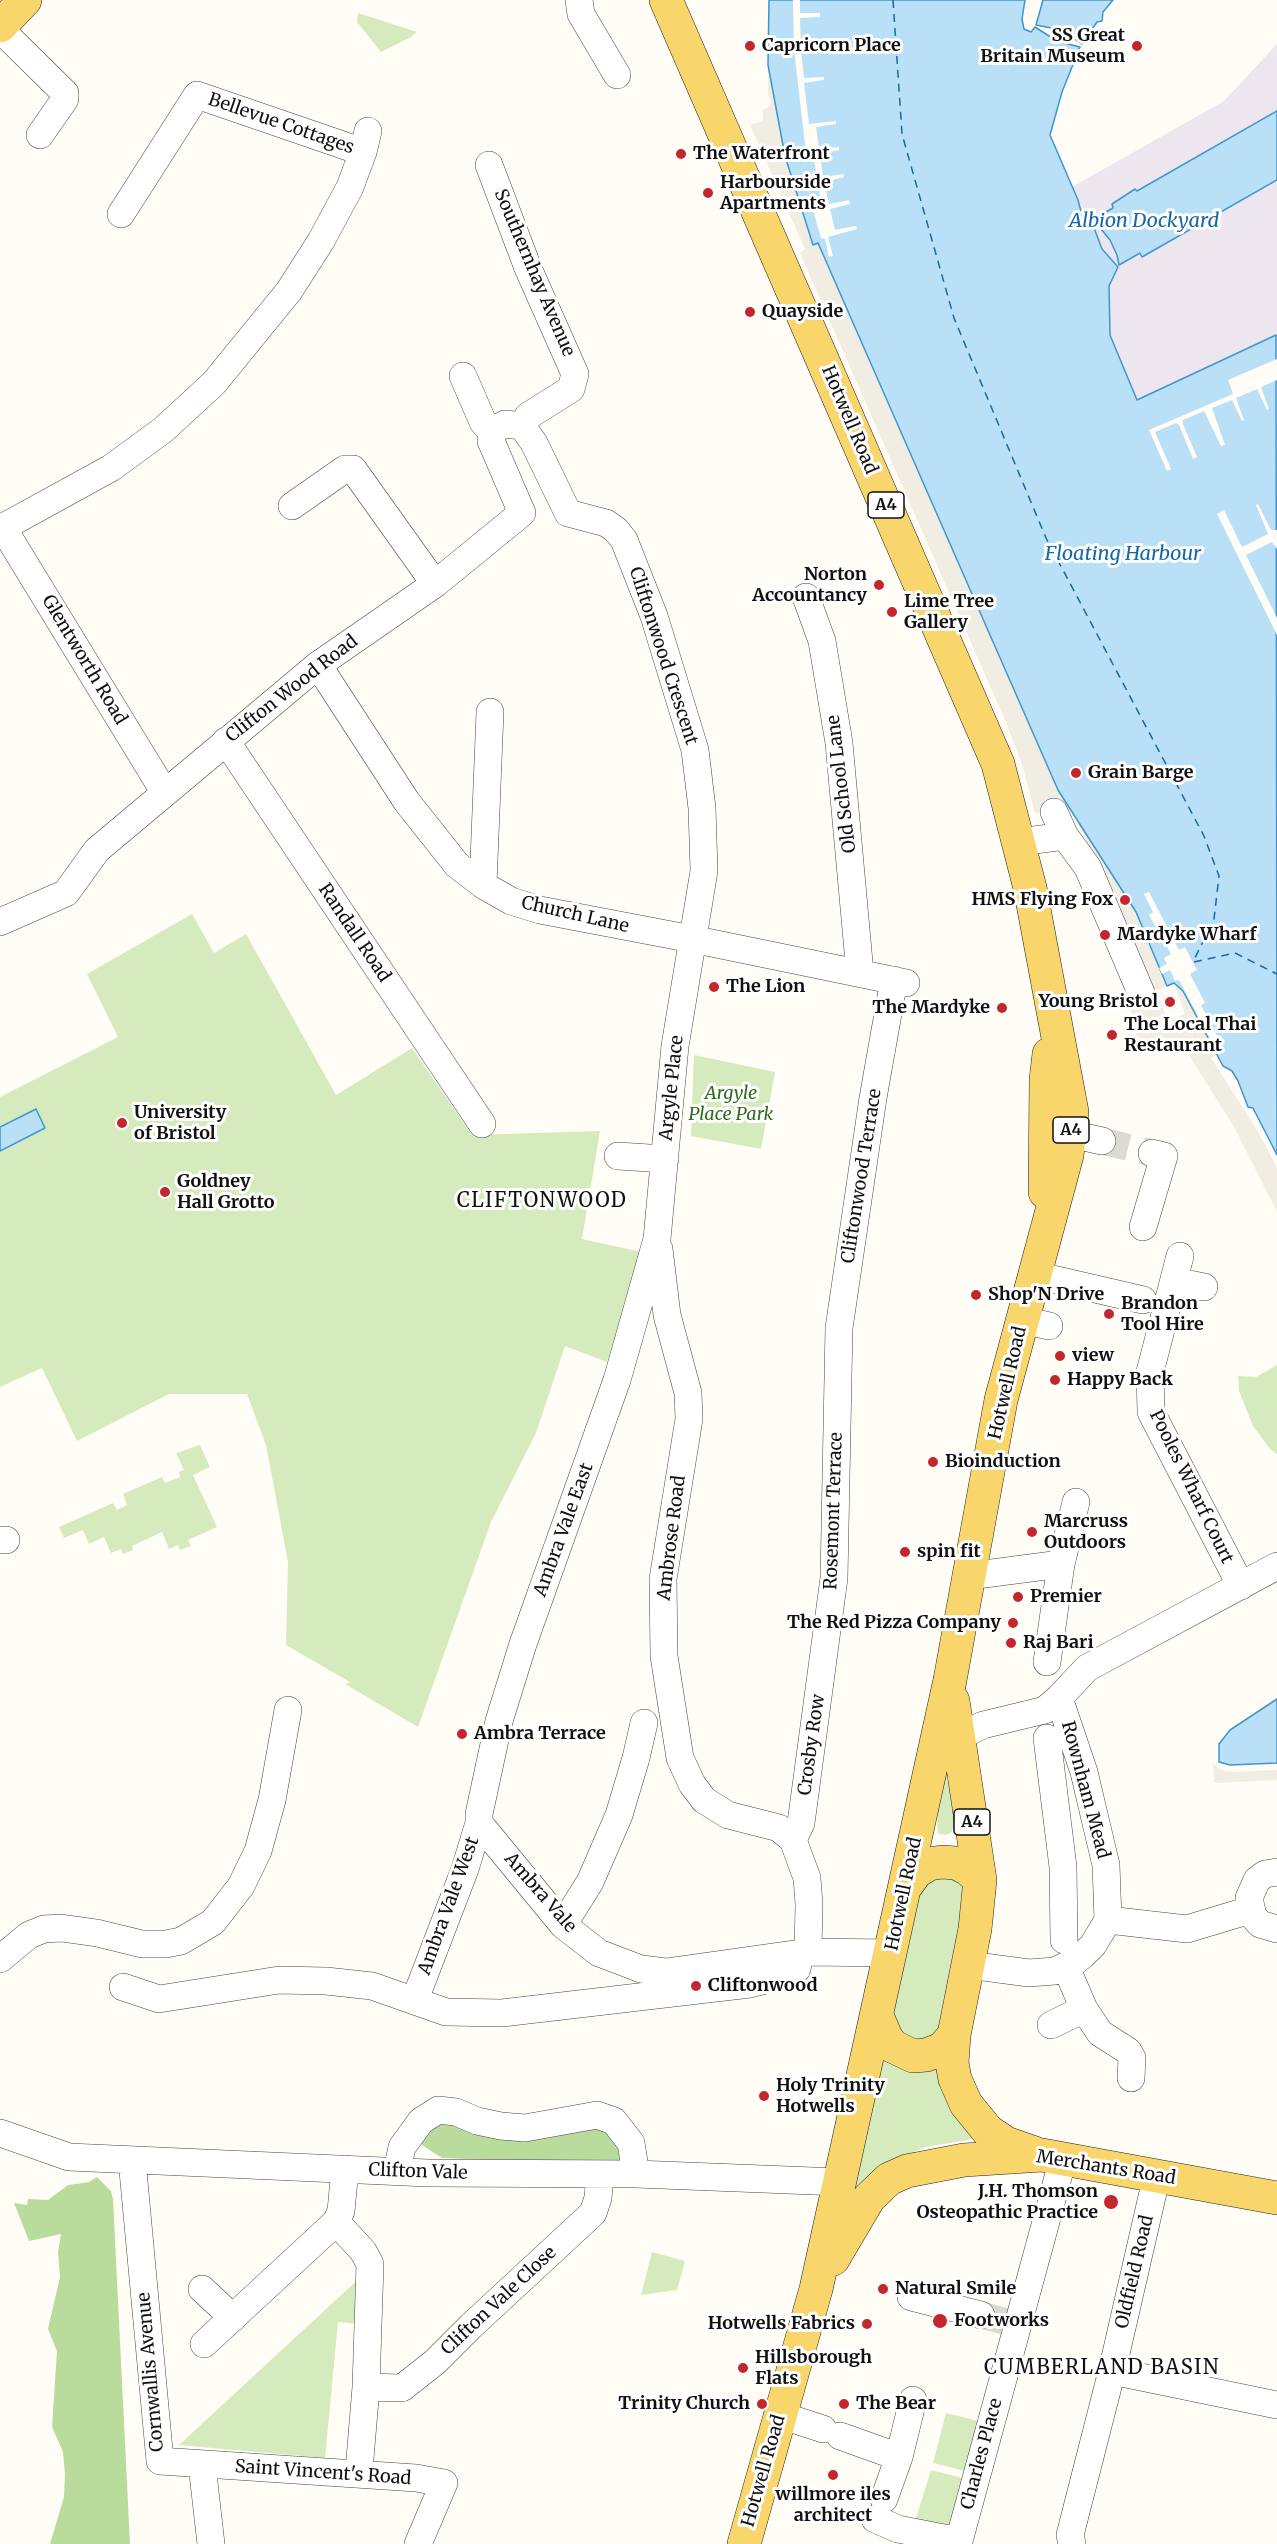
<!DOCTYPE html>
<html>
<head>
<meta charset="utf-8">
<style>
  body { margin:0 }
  canvas { display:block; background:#fffdf5 }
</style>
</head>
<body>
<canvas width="1277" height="2544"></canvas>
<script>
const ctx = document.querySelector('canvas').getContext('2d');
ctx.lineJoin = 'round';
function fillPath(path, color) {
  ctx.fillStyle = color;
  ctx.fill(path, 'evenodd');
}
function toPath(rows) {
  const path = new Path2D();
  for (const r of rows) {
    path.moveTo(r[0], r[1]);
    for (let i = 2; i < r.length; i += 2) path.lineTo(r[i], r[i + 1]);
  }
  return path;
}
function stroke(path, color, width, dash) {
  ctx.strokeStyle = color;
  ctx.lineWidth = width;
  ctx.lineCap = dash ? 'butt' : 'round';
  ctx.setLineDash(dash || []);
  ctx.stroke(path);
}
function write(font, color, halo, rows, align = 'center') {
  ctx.font = font + ' Merriweather,serif';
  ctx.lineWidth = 6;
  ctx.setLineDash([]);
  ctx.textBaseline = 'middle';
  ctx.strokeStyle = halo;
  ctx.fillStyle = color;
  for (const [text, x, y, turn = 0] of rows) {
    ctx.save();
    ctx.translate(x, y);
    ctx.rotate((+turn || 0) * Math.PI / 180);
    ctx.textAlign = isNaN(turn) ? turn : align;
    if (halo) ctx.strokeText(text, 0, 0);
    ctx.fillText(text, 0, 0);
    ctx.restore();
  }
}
const industrial = toPath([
  [1277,44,1277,336,1137,400,1110,335,1109,286,1118,267,1102,249,1091,221,1083,219,1072,187,1224,101]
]);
const green = toPath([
  [358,13,417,32,411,37,381,52,357,22],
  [192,914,214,953,246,934,336,1095,412,1048,472,1135,600,1131,582,1239,642,1252,607,1362,565,1346,536,1433,491,1522,418,1727,345,1684,350,1682,286,1645,288,1562,266,1445,247,1394,169,1394,77,1441,42,1368,0,1387,0,1097,118,1037,87,974],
  [694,1055,775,1072,761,1149,691,1136],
  [1277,1365,1277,1454,1270,1449,1253,1426,1239,1391,1238,1376,1256,1377],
  [200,1445,210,1467,193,1475,217,1527,188,1540,191,1546,180,1550,178,1545,169,1549,162,1532,132,1546,133,1550,123,1554,121,1549,111,1553,104,1537,89,1544,83,1530,64,1538,59,1527,113,1503,117,1510,127,1505,123,1494,162,1477,165,1483,180,1477,179,1472,184,1470,176,1453],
  [946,1773,956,1822,951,1833,945,1835,938,1833,936,1801],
  [947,1873,965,1887,968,1902,942,2031,923,2043,901,2036,893,2015,909,1932,923,1881],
  [878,2053,937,2067,979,2138,926,2147,883,2164,855,2196,848,2178],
  [652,2252,685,2261,677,2290,641,2295],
  [365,2273,360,2324,338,2322,325,2458,179,2445],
  [946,2413,982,2422,969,2472,933,2463],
  [931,2470,967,2479,952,2532,914,2525]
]);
const forest = toPath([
  [429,2122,594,2126,611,2134,618,2143,620,2165,442,2158,422,2145,420,2140],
  [97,2177,111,2191,113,2199,130,2544,50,2544,64,2497,65,2474,63,2452,52,2427,57,2351,48,2329,60,2277,58,2252,61,2234,29,2241,14,2203,27,2205,28,2199,48,2200,68,2185,89,2182]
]);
const plaza = toPath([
  [769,0,818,243,1058,790,1136,912,1167,986,1156,990,1168,1020,1185,1014,1174,983,1183,991,1216,1055,1211,1058,1257,1130,1277,1168,1277,1212,1233,1125,1180,1041,1173,1046,1140,1052,1128,999,1142,995,1097,864,1072,811,1035,813,1023,767,1005,720,800,253,805,249,750,125,763,121,763,110,769,107,771,101,768,95],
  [1213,1763,1219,1769,1229,1772,1277,1770,1277,1780,1214,1783]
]);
const water = toPath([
  [769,0,1025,0,1022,19,1024,29,1031,32,1035,27,1057,41,1080,47,1062,92,1050,135,1078,200,1083,219,1091,220,1102,249,1118,267,1109,286,1110,335,1137,400,1276,335,1277,1155,1253,1108,1248,1107,1238,1081,1232,1071,1223,1066,1183,991,1174,983,1167,986,1136,912,1058,790,818,243,813,245,785,156,768,65,769,0],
  [1043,0,1113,0,1103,12,1102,21,1097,22,1082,44,1061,30,1036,25,1043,0],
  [1277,111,1277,180,1142,257,1140,253,1119,265,1117,255,1110,240,1093,219,1113,208,1112,204,1135,189,1137,191,1277,111],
  [36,1109,45,1128,0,1151,0,1127,36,1109],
  [1277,1699,1277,1763,1230,1765,1219,1762,1219,1744,1230,1730,1277,1699]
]);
const pier = toPath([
  [793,0,800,0,800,13,820,13,820,17,800,18,801,46,821,45,822,49,801,51,804,78,824,77,824,80,804,83,809,124,836,121,836,124,816,127,819,149,839,147,839,150,820,154,823,177,844,174,844,177,824,182,829,204,849,200,850,204,830,209,835,230,856,226,857,229,828,237,833,256,829,257,825,239,821,238,813,210,821,201,813,153,806,153,794,49],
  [1277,359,1277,380,1261,387,1269,409,1267,410,1257,389,1236,398,1244,420,1242,421,1232,400,1212,408,1225,445,1221,446,1204,411,1183,420,1183,424,1197,457,1193,459,1179,425,1176,423,1155,432,1171,469,1167,471,1149,430,1233,394,1228,380],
  [1258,504,1271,530,1277,530,1277,549,1272,542,1246,555,1277,618,1277,635,1217,514,1224,510,1242,547,1268,534,1256,505],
  [1149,892,1179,950,1185,947,1197,970,1190,974,1205,1003,1201,1005,1225,1051,1218,1054,1179,980,1175,981,1170,970,1162,974,1159,968,1167,964,1164,958,1171,954,1149,915,1153,912,1144,894]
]);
const ferry = toPath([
  [893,0,902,134,954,318,1046,538,1204,836,1219,876,1214,919,1193,962],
  [1194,962,1235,953,1277,974]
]);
const minorTunnel = toPath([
  [1102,1141,1152,1153],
  [981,2315,1011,2323]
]);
const minor = toPath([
  [579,0,581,14,617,75],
  [0,29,65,93,65,99,40,135],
  [489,165,528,268,575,374,571,389,528,416,522,426],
  [121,214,197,95,363,152],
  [292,506,345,469,353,469,435,584],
  [3,528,165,793],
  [0,529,111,468,163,430,214,383,289,291,321,241,350,187,363,152,368,131],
  [806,597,822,641,839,743,860,973],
  [318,665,407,802,457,865,483,885,511,901,540,910,692,939,906,983],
  [226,741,482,1124],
  [1054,812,1065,836,1088,868,1142,995],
  [1019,842,1065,836],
  [483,885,490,712],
  [0,922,66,893,97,850,318,665,435,584,522,513,491,441,491,431],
  [1071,1134,1102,1141],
  [618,1156,665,1159],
  [1143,1227,1164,1156,1152,1153],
  [659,1249,667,1315,688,1393,689,1419,663,1579,664,1656,680,1758,692,1784,704,1800,728,1815,779,1828,793,1840,807,1878,809,1904,808,1952],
  [1180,1256,1150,1372,1151,1412,1241,1586],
  [1035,1275,1143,1300],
  [1174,1281,1204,1287],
  [1023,1320,1049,1326],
  [0,1540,6,1540],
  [969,1576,1061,1564],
  [1047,1662,1061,1564,1076,1502],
  [958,1737,983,1725,1045,1710,1059,1698,1087,1668,1277,1566],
  [1047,1738,1063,1867,1064,1940],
  [479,1823,563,1925,599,1953,641,1969,666,1972,808,1952,891,1953],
  [793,1840,801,1823,834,1578,839,1328,873,1098,894,980],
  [1277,1872,1265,1874,1257,1880,1249,1898,1253,1916,1260,1924,1277,1929],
  [1108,1920,1187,1929,1250,1910],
  [563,1925,590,1882,619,1815,636,1758,644,1723],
  [0,1959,29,1935,44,1929,61,1928,97,1933,142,1944,166,1944,181,1941,213,1922,241,1886,258,1851,272,1800,288,1710],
  [969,1965,1029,1973,1055,1971,1074,1962,1083,1955,1093,1945,1108,1920,1106,1865,1096,1823,1084,1772,1059,1698],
  [1066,1967,1084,2009,1100,2033,1128,2051,1132,2058,1131,2078],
  [123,1987,159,1999,279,1980,326,1981,372,1986,446,2012,502,2013,750,1984,791,1974,797,1969,800,1953],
  [419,1989,465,1869,479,1823,479,1814,499,1721,523,1644,617,1380,657,1239,675,1046,704,871,702,808,695,750,654,616,624,540,616,530,606,523,568,513,534,443,522,426,505,424,491,431,483,422,463,376],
  [1051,2025,1084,2009],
  [0,2133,69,2157,428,2173,636,2174,839,2182],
  [132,2160,160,2461,416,2478,444,2483,418,2544],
  [345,2169,341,2211,336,2222,363,2251,370,2264,366,2387,402,2388,435,2362,471,2326,593,2213,598,2198,600,2175],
  [397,2171,402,2147,421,2121,438,2110,456,2112,477,2121,501,2126,525,2128,597,2115,614,2121,631,2143,636,2174],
  [202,2289,233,2318],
  [911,2297,981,2315],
  [204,2344,336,2222],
  [1112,2371,1277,2405],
  [780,2415,823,2429],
  [840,2436,899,2457],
  [360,2459,366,2387],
  [202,2465,211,2544],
  [884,2499,899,2457,913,2400],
  [875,2519,898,2529,959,2541],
  [959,2541,1063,2159],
  [1072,2544,1070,2535,1112,2371,1157,2175]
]);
const major = toPath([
  [666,0,998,764,1030,888,1072,1112,1067,1155,1001,1400,950,1680,816,2289,744,2544],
  [0,26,25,0],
  [1045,1192,1046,1080,1049,1054],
  [953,1701,980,1880,975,1929,954,2035,952,2063,955,2079,966,2104,988,2131,1006,2143,1035,2153],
  [906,1886,916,1872,929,1864,942,1862,956,1863,968,1869,980,1880],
  [877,2016,886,2037,892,2046,913,2056,926,2055,942,2049,954,2035],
  [833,2259,869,2198,889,2179,907,2171,964,2160,1042,2155,1277,2198]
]);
const markers = [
  [750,46,6,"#c4262e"],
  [1137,46,6,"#c4262e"],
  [681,154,6,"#c4262e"],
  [708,193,6,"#c4262e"],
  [750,312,6,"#c4262e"],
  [879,585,6,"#c4262e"],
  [892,612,6,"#c4262e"],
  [1076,773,6,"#c4262e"],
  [1125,900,6,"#c4262e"],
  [1105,935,6,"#c4262e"],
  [714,987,6,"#c4262e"],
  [1170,1002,6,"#c4262e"],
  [1002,1008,6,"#c4262e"],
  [1112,1035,6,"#c4262e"],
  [122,1123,6,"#c4262e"],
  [165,1192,6,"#c4262e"],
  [976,1295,6,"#c4262e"],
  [1109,1314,6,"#c4262e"],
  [1060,1356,6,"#c4262e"],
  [1055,1380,6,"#c4262e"],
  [933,1462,6,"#c4262e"],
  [1032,1532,6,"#c4262e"],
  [905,1552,6,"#c4262e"],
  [1018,1597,6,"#c4262e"],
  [1013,1623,6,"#c4262e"],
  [1011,1643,6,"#c4262e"],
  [462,1734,6,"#c4262e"],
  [696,1986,6,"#c4262e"],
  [764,2096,6,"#c4262e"],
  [1111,2202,8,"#c4262e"],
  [883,2289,6,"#c4262e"],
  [940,2321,8,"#c4262e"],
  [867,2324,6,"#c4262e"],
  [743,2368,6,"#c4262e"],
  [762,2404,6,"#c4262e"],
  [844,2404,6,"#c4262e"],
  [833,2475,6,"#c4262e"]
];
const shields = [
  [886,505,36],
  [1071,1130,36],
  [972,1822,36]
];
const shieldNames = [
  ["A4",886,505],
  ["A4",1071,1130],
  ["A4",972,1822]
];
const poiNames = [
  ["SS Great",1125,36,"right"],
  ["Britain Museum",1125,57,"right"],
  ["Capricorn Place",762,46],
  ["The Waterfront",693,154],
  ["Harbourside",720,183],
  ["Apartments",720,204],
  ["Quayside",762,312],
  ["Norton",867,575,"right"],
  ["Accountancy",867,596,"right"],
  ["Lime Tree",904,602],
  ["Gallery",904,623],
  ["Grain Barge",1088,773],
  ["HMS Flying Fox",1113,900,"right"],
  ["Mardyke Wharf",1117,935],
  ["The Lion",726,987],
  ["Young Bristol",1158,1002,"right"],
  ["The Mardyke",990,1008,"right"],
  ["The Local Thai",1124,1025],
  ["Restaurant",1124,1046],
  ["University",134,1113],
  ["of Bristol",134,1134],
  ["Goldney",177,1182],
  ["Hall Grotto",177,1203],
  ["Shop'N Drive",988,1295],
  ["Brandon",1121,1304],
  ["Tool Hire",1121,1325],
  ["view",1072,1356],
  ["Happy Back",1067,1380],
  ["Bioinduction",945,1462],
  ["Marcruss",1044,1522],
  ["Outdoors",1044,1543],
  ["spin fit",917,1552],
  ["Premier",1030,1597],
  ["The Red Pizza Company",1001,1623,"right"],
  ["Raj Bari",1023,1643],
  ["Ambra Terrace",474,1734],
  ["Cliftonwood",708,1986],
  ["Holy Trinity",776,2086],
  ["Hotwells",776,2107],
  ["J.H. Thomson",1098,2192,"right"],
  ["Osteopathic Practice",1098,2213,"right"],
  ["Natural Smile",895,2289],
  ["Footworks",954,2321],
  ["Hotwells Fabrics",855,2324,"right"],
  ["Hillsborough",755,2358],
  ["Flats",755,2379],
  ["Trinity Church",750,2404,"right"],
  ["The Bear",856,2404],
  ["willmore iles",833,2495,"center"],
  ["architect",833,2516,"center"]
];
const streetNames = [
  ["Bellevue Cottages",281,124,19],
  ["Southernhay Avenue",534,273,67],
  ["Hotwell Road",849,420,67],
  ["Cliftonwood Crescent",663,656,72],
  ["Glentworth Road",84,660,59],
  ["Clifton Wood Road",292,689,-38],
  ["Old School Lane",842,784,-97],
  ["Church Lane",575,915,13],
  ["Randall Road",354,933,56],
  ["Argyle Place",672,1088,-84],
  ["Cliftonwood Terrace",862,1176,-81],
  ["Hotwell Road",1008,1383,-77],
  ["Pooles Wharf Court",1191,1487,64],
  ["Rosemont Terrace",834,1511,-88],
  ["Ambra Vale East",564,1530,-70],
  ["Ambrose Road",672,1538,-83],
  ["Crosby Row",812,1745,-82],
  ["Rownham Mead",1085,1790,75],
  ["Ambra Vale",540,1893,49],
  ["Hotwell Road",904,1894,-78],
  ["Ambra Vale West",449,1906,-70],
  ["Merchants Road",1106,2168,9],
  ["Clifton Vale",418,2172,2],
  ["Oldfield Road",1135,2272,-77],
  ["Clifton Vale Close",499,2301,-43],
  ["Cornwallis Avenue",151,2372,-95],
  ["Charles Place",982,2454,-75],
  ["Hotwell Road",764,2471,-74],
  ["Saint Vincent's Road",323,2473,4]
];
const parkNames = [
  ["Argyle",731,1094],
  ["Place Park",731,1115]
];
const waterNames = [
  ["Albion Dockyard",1144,221],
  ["Floating Harbour",1123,554]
];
const neighbourhoodNames = [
  ["CLIFTONWOOD",542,1201],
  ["CUMBERLAND BASIN",1102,2368]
];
fillPath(industrial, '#eee6ef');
fillPath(green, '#d5ebbd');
fillPath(forest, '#b9dc9c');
fillPath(plaza, '#f1ede2');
fillPath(water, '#b9e0f7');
stroke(water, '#3f96cf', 1.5);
fillPath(pier, '#fffdf5');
stroke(ferry, '#1768a6', 1.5, [8, 6]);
stroke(minorTunnel, '#dbdad3', 27, [27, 14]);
stroke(minor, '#444', 28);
stroke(major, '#222', 34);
stroke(minor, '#fff', 27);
stroke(major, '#f9d66b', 33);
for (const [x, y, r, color] of markers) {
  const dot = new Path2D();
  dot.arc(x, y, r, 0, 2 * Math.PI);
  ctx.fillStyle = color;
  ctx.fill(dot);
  stroke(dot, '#fff', 2);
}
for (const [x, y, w] of shields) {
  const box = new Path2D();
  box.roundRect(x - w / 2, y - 13, w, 26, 4.5);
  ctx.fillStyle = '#fff';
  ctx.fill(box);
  stroke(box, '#111', 1.5);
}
write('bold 16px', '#111', null, shieldNames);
write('bold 18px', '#111', '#fff', poiNames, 'left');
write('18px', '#111', '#fff', streetNames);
write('italic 18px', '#2f6b1f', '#fff', parkNames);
write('italic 20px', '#1768a6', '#fff', waterNames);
ctx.letterSpacing = '1.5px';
write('20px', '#111', '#fff', neighbourhoodNames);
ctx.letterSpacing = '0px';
</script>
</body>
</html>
